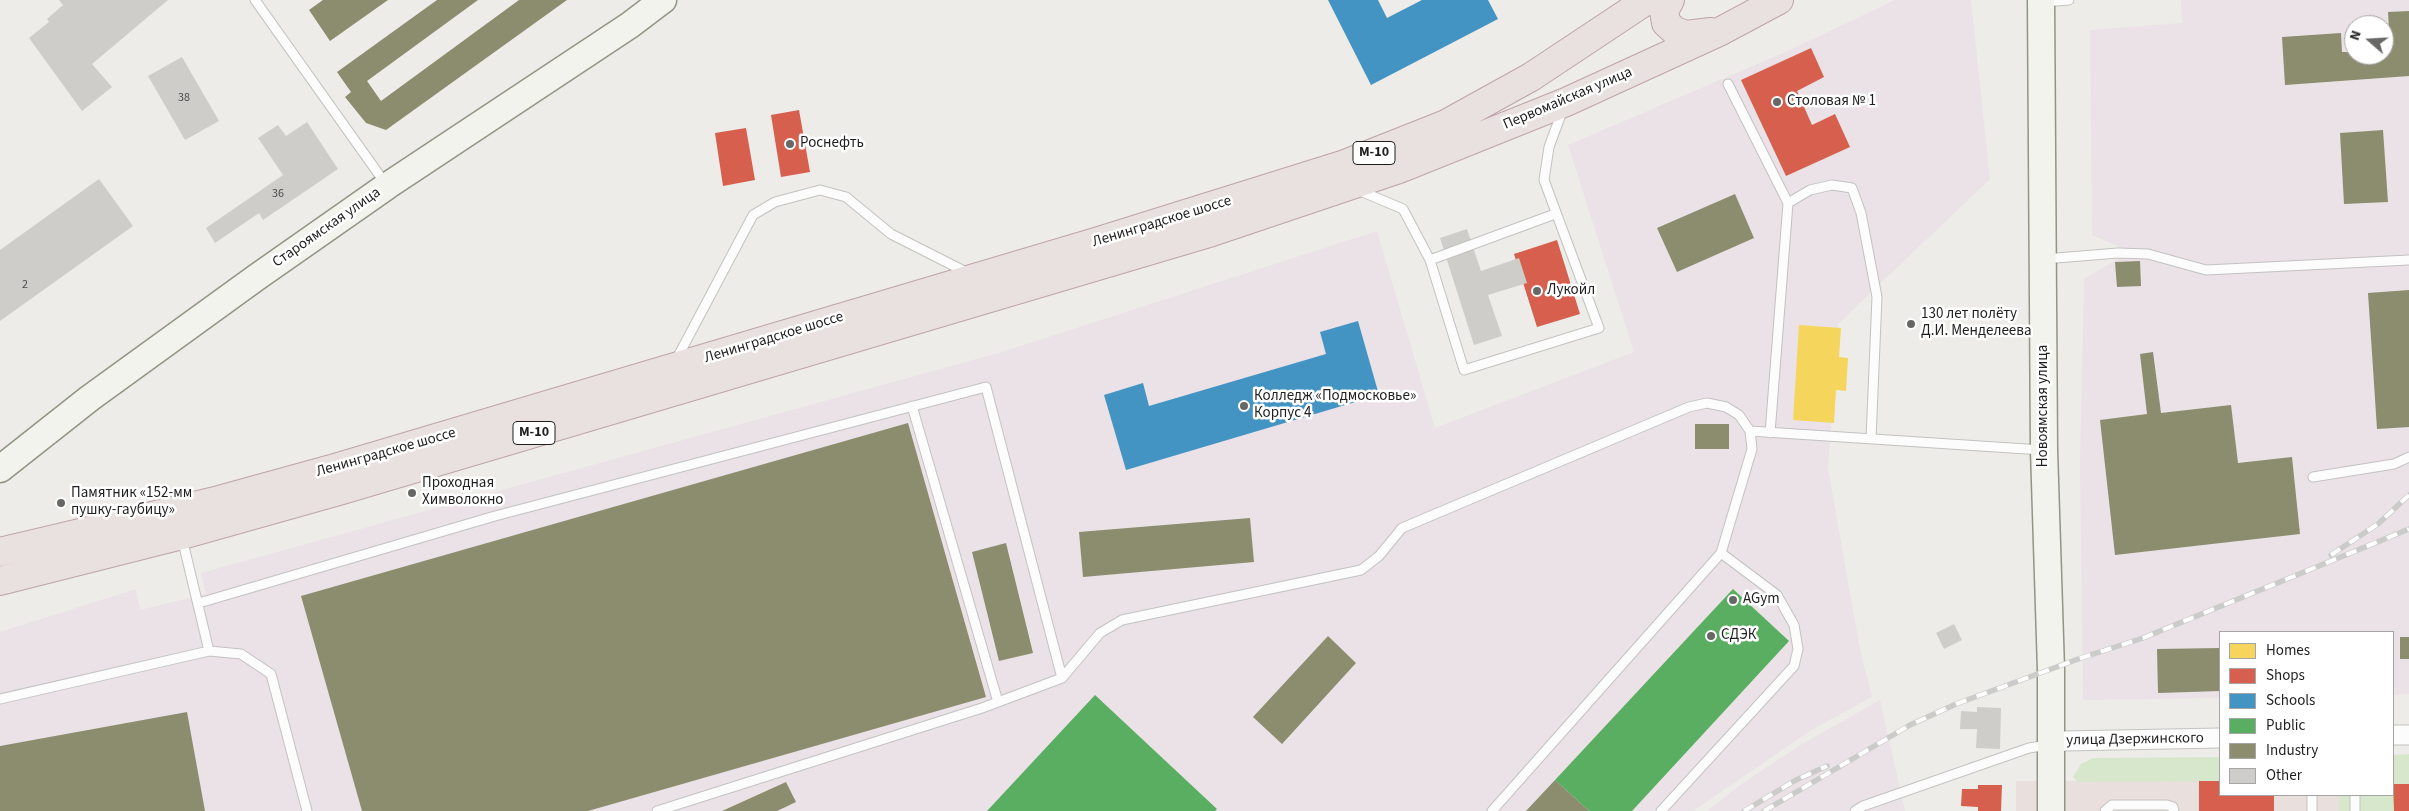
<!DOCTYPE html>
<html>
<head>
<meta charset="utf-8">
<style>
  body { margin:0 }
  #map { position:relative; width:2409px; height:811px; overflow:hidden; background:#edece9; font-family:"Source Sans 3",sans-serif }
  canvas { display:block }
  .legend { position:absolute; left:2219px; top:631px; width:175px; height:165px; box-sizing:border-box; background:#fff; border:1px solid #a5a5a5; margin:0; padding:6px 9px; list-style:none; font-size:15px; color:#1f1f1f }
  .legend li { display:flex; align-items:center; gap:10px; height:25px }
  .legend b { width:25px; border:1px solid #a5a5a5 }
  .north { position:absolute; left:2344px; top:15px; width:50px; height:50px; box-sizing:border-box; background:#fff; border:1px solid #a5a5a5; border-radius:50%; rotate:289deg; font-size:14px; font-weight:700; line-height:20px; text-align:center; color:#1f1f1f }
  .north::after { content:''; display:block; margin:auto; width:18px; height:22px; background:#676766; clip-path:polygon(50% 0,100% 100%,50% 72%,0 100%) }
</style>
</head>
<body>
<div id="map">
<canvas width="2409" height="811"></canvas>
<ul class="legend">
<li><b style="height:14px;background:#f6d55c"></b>Homes</li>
<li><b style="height:14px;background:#d6604d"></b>Shops</li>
<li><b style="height:14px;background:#4393c3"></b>Schools</li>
<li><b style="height:14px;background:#5aae61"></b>Public</li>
<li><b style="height:14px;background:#8c8c6e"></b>Industry</li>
<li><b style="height:14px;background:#cecdca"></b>Other</li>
</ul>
<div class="north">N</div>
</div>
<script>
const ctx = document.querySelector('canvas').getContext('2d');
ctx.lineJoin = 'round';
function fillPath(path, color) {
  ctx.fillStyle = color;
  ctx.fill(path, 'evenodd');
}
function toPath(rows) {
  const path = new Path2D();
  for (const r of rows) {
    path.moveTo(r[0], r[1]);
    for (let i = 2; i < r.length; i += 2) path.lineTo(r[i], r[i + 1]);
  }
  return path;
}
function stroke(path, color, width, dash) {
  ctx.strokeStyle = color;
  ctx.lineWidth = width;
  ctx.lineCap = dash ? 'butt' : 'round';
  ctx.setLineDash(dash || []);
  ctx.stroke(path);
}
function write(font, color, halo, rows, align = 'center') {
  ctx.font = font + ' "Source Sans 3",sans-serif';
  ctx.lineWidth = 5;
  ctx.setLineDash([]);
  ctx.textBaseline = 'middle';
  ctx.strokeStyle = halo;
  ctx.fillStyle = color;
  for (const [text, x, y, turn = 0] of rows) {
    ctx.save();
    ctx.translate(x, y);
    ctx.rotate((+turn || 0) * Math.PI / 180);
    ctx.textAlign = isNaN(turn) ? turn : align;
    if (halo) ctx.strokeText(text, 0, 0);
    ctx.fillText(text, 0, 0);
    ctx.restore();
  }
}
const commercial = toPath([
  [2016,781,2220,781,2220,795,2339,795,2339,811,2016,811]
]);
const industrial = toPath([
  [1895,0,1971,0,1990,179,1838,324,1828,468,1860,650,1872,697,1813,729,1693,811,0,811,0,632,136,589,140,610,206,594,201,573,1002,352,1377,231,1435,428,1634,352,1568,145,1790,50],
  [2181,0,2409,0,2409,694,2393,695,2393,632,2220,632,2220,698,2083,700,2080,464,2084,279,2119,258,2118,246,2092,235,2090,30,2182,23],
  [2354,25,2384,25,2384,55,2354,55],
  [1880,700,1905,811,1707,811,1740,785,1802,744]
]);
const grass = toPath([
  [2409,754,2409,811,2339,811,2339,795,2393,795,2393,755],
  [2220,757,2220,781,2079,782,2073,777,2081,764,2093,758]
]);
const homes = toPath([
  [1799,325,1841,328,1839,357,1848,358,1846,391,1836,390,1834,423,1793,420]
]);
const shops = toPath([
  [1811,48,1824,77,1797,91,1812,125,1835,114,1850,147,1786,176,1741,80],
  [799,110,810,172,781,177,771,115],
  [746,128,755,180,723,186,715,133],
  [1557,240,1580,314,1537,327,1514,254],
  [2199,781,2220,781,2220,795,2274,795,2274,811,2199,811],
  [2393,784,2409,784,2409,811,2394,811],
  [1978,785,2002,785,2001,811,1978,811,1978,807,1961,806,1962,789,1978,789]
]);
const schools = toPath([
  [1328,0,1378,0,1387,18,1422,0,1488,0,1498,19,1371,85],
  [1358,321,1379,395,1126,470,1104,395,1143,383,1149,406,1326,354,1320,332]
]);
const public = toPath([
  [1733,589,1789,641,1632,811,1589,811,1555,780],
  [1095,695,1217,809,1215,811,987,811]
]);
const industry = toPath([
  [323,0,388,0,330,41,309,10],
  [437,0,478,0,367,81,381,101,519,0,567,0,386,130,366,123,345,97,351,92,337,72],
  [2409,11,2409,76,2285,85,2282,37,2341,33,2342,52,2354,52,2354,55,2384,55,2384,49,2390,49,2388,12],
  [2383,130,2388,202,2344,204,2340,133],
  [1735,194,1754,238,1677,272,1657,228],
  [2140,261,2141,286,2117,287,2115,262],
  [2409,290,2409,427,2377,429,2368,293],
  [2153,352,2161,413,2231,405,2238,463,2292,457,2300,534,2115,555,2100,420,2147,414,2140,354],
  [908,423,986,697,588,811,362,811,301,596],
  [1695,424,1729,424,1729,449,1695,449],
  [1250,518,1254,562,1083,577,1079,532],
  [1006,543,1033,653,999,661,972,552],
  [1328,636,1356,663,1282,744,1253,717],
  [2400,637,2409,637,2409,659,2400,659],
  [2220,648,2220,691,2158,693,2157,649],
  [187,712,205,811,0,811,0,746],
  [1555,780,1589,811,1526,811],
  [786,782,796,802,777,811,722,811]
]);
const building = toPath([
  [59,0,168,0,92,64,112,87,82,111,29,38,49,22,47,19,63,5],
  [182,57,219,121,185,140,148,76],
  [307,122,338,169,263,220,259,213,215,243,206,228,283,175,258,138,278,125,286,136],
  [99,179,133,226,0,321,0,250],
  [1467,229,1481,271,1519,258,1527,283,1488,295,1502,336,1474,345,1440,238],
  [1954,624,1962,640,1944,649,1936,633],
  [1977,707,2001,708,2000,749,1976,748,1977,729,1960,729,1961,711,1977,712]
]);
const lane = toPath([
  [255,0,385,183],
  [2044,2,2069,0],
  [1728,84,1788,203],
  [1358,190,1403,209,1430,260,1464,370,1599,328,1544,180,1549,147,1563,109],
  [2044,259,2118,253,2148,254,2206,270,2409,260],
  [1430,260,1555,214],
  [675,362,753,215,775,202,820,190,846,197,891,234,970,274],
  [912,406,998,702],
  [1750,431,2042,450],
  [1770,433,1788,203,1810,190,1832,185,1852,188,1861,213,1877,297,1871,439],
  [2313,477,2394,464,2409,457],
  [199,603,495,516,986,387,1062,678],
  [209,651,241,654,271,674,307,811],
  [0,699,209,651,182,538],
  [2312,795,2312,811],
  [2355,795,2355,811],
  [657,811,982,708,1062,678,1100,633,1122,620,1361,570,1379,556,1402,528,1689,407,1707,403,1726,407,1739,415,1750,431,1752,449,1721,553,1492,811],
  [1661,811,1794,666,1798,649,1794,625,1777,595,1721,553],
  [1855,811,1863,806,2029,748,2048,745],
  [2105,811,2112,805,2167,805,2173,807,2174,811]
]);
const street = toPath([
  [2393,735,2409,735],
  [2050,745,2064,741,2220,738]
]);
const secondary = toPath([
  [2041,0,2044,450,2051,670,2051,811],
  [0,469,90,398,257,277,387,186,630,25,663,0]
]);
const highway = toPath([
  [1670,0,1664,11,1666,23,1675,31,1686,35,1711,32],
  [0,552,219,500,335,468,1096,242,1345,164,1446,124,1531,77,1647,0],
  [0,581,182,535,342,490,1212,232,1399,169,1566,102,1721,31,1779,0]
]);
const rail = toPath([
  [2331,555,2378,524,2409,495],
  [1744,811,1796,780,1827,766],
  [1764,811,1910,725,1956,704,2081,658,2143,638,2409,529]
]);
const markers = [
  [1777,102,5,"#676766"],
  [790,144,5,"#676766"],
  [1537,291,5,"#676766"],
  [1911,324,5,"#676766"],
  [1244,406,5,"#676766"],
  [412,493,5,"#676766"],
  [61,503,5,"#676766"],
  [1733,600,5,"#676766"],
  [1711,636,5,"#676766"]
];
const numberNames = [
  ["38",184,98],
  ["36",278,194],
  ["2",25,285]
];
const shields = [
  [1374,153,42],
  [534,433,42]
];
const shieldNames = [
  ["М-10",1374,153],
  ["М-10",534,433]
];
const streetNames = [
  ["Первомайская улица",1568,99,-23],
  ["Ленинградское шоссе",1162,222,-17],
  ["Староямская улица",327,228,-35],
  ["Ленинградское шоссе",774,338,-17],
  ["Новоямская улица",2044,406,-90],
  ["Ленинградское шоссе",386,453,-16],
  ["улица Дзержинского",2135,740,-1]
];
const poiNames = [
  ["Столовая № 1",1787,102],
  ["Роснефть",800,144],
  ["Лукойл",1547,291],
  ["130 лет полёту",1921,315],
  ["Д.И. Менделеева",1921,332],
  ["Колледж «Подмосковье»",1254,397],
  ["Корпус 4",1254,414],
  ["Проходная",422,484],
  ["Химволокно",422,501],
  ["Памятник «152-мм",71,494],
  ["пушку-гаубицу»",71,511],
  ["AGym",1743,600],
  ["СДЭК",1721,636]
];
fillPath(commercial, '#e9dfdc');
fillPath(industrial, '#eae2e6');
fillPath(grass, '#d7e7cb');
fillPath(homes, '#f6d55c');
fillPath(shops, '#d6604d');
fillPath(schools, '#4393c3');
fillPath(public, '#5aae61');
fillPath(industry, '#8c8c6e');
fillPath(building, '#cecdca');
stroke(lane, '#c3c2c1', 11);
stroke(street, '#c3c2c1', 21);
stroke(secondary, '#929583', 29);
stroke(highway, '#bfa3a8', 30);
stroke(lane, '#fcfcfc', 9);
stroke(street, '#fcfcfc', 19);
stroke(secondary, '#f2f3ec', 26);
stroke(highway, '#e9e1e0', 28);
stroke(rail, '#cbcbca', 5.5);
stroke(rail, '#fff', 4, [11]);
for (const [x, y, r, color] of markers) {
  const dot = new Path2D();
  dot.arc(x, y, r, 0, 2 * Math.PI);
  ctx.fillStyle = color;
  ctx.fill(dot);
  stroke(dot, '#fff', 2);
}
write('12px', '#4b4a4a', null, numberNames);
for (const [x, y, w] of shields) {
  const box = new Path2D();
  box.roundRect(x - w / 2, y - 11.5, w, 23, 4);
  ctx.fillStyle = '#fff';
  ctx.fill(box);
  stroke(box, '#1f1f1f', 1);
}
write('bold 14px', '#1f1f1f', null, shieldNames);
write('15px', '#1f1f1f', '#fff', streetNames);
write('15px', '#1f1f1f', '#fff', poiNames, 'left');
</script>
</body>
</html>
